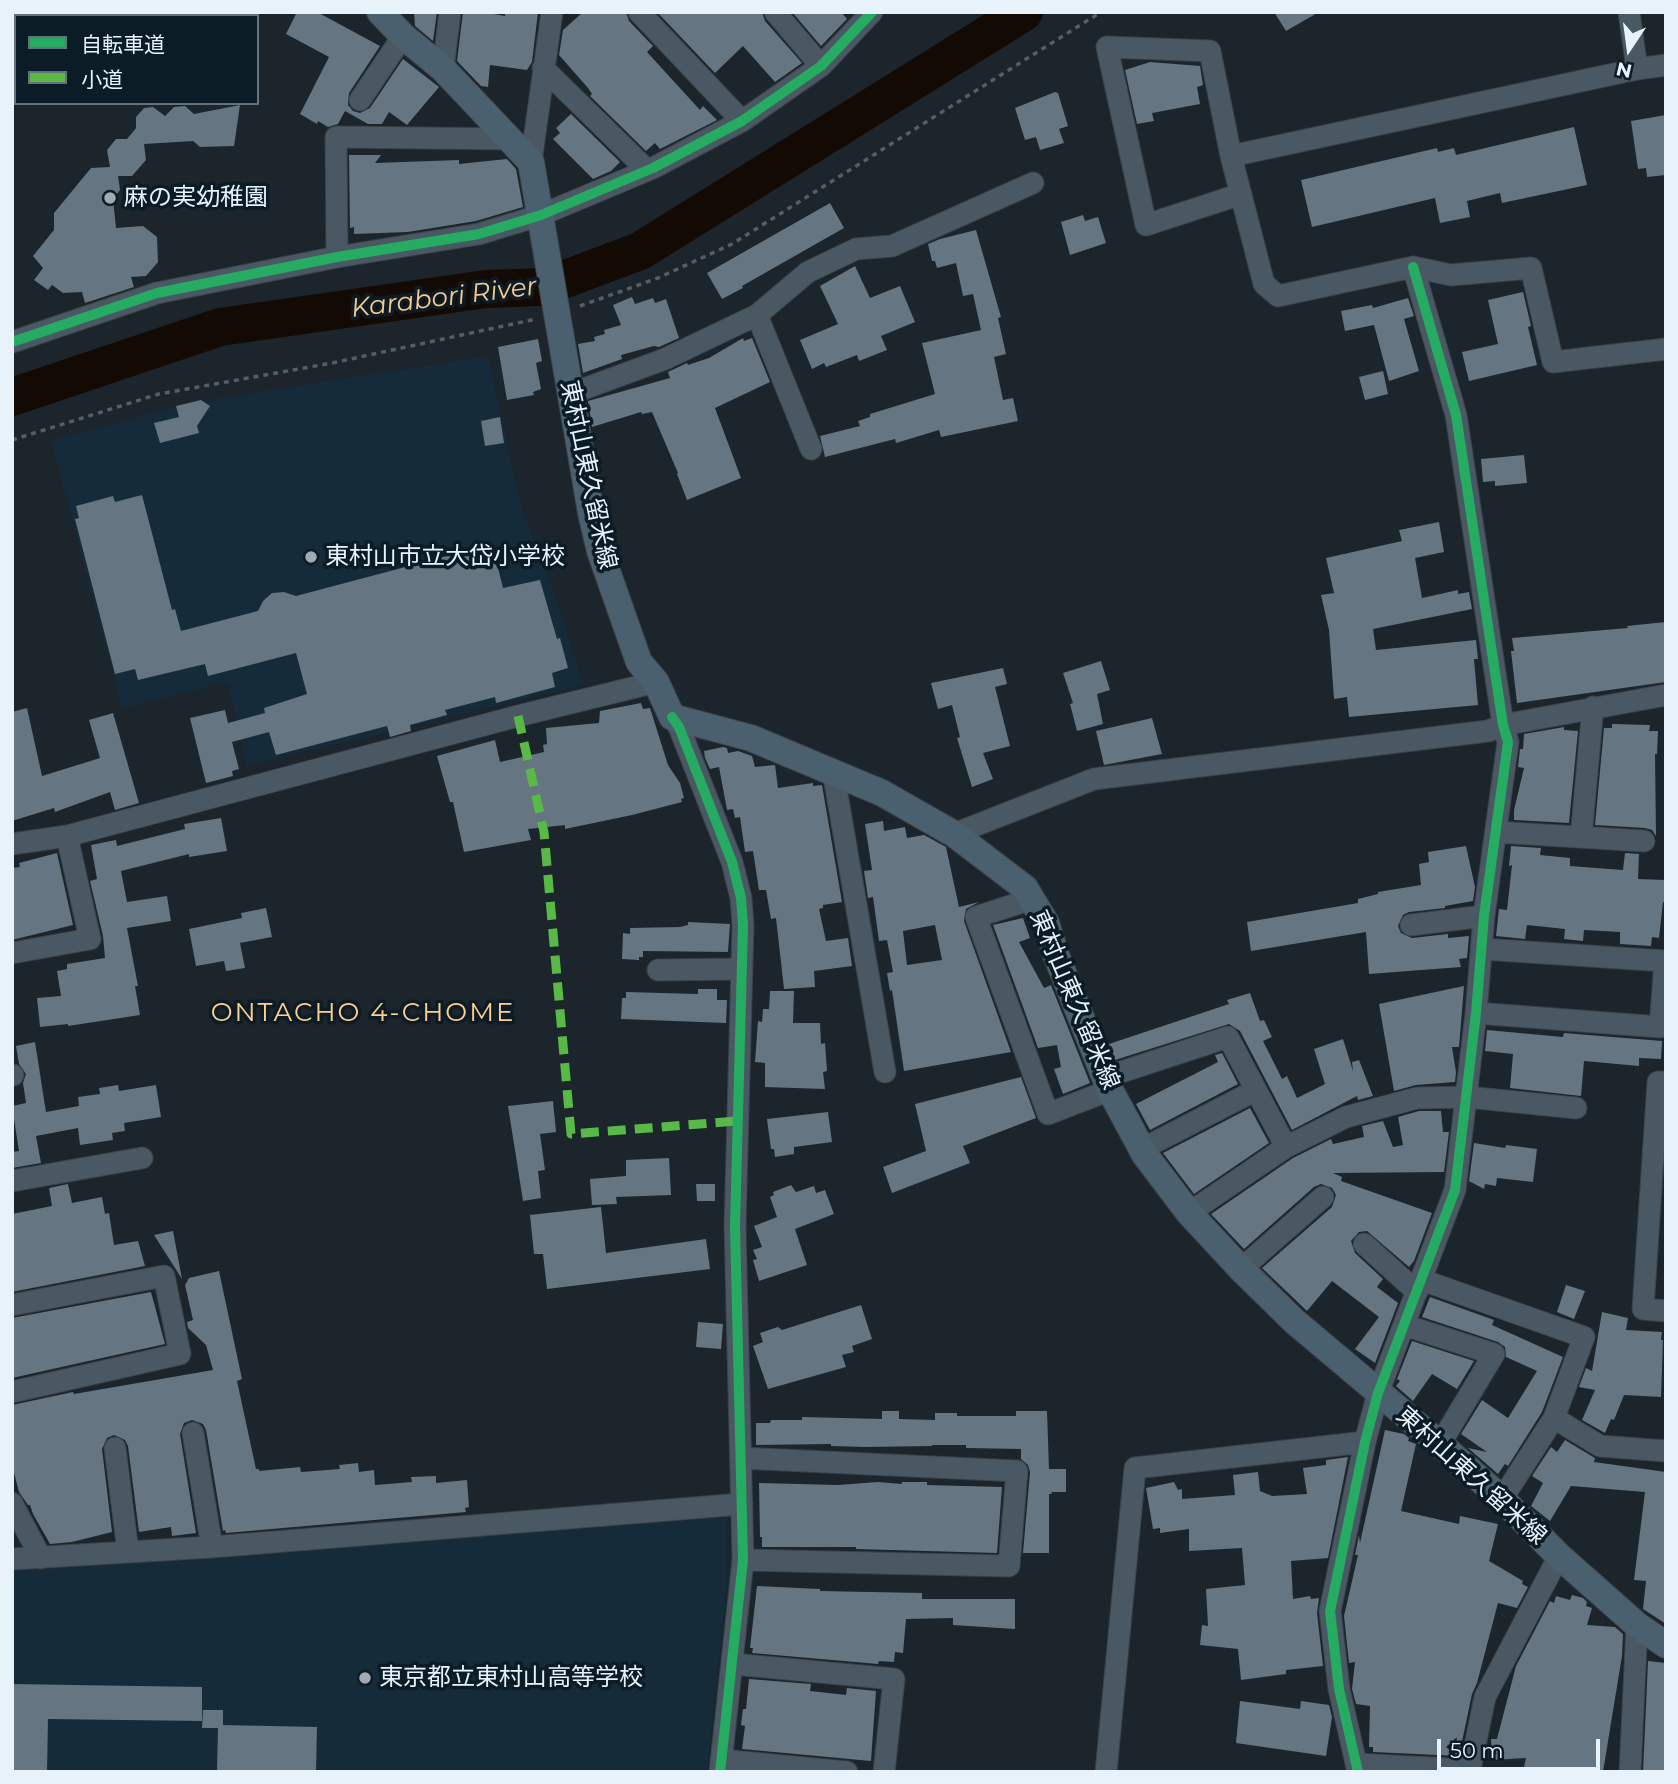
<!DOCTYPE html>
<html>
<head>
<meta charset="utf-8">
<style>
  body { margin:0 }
  #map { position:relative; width:1678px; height:1784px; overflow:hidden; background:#1b252b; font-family:Montserrat,"Noto Sans JP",sans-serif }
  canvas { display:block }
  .frame { position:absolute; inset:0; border:14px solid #e8f2fa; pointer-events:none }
  .legend { position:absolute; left:14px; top:14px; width:245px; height:91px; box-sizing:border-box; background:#0c1c27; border:2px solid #64727b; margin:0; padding:9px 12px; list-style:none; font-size:21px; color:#e8f2fa }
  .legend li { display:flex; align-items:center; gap:14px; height:35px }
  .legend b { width:35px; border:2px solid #64727b }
  .north { position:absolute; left:1594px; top:14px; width:70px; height:70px; -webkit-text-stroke:5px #0c1c27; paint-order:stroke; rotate:193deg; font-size:19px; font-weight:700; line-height:28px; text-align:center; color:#e8f2fa }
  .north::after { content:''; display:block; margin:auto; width:24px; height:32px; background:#e8f2fa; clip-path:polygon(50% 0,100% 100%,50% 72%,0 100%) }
  .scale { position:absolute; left:1437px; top:1739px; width:163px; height:32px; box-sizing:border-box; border:4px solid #e8f2fa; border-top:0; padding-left:9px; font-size:21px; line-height:24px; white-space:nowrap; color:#e8f2fa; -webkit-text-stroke:5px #0c1c27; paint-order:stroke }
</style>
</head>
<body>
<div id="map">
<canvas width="1678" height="1784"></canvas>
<div class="frame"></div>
<ul class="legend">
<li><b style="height:9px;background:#26ab63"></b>自転車道</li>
<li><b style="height:9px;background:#58b947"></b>小道</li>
</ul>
<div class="north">N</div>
<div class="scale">50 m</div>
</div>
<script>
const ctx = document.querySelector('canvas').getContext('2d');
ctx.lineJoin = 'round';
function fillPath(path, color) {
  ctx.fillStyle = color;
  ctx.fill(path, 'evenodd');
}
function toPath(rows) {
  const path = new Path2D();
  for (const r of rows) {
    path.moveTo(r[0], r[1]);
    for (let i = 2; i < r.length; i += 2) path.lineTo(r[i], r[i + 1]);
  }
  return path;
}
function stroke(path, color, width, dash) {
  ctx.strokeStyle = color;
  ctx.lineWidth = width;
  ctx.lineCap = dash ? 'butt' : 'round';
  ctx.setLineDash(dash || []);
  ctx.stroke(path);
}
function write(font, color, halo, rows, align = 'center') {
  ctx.font = font + ' Montserrat,"Noto Sans JP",sans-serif';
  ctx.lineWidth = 7;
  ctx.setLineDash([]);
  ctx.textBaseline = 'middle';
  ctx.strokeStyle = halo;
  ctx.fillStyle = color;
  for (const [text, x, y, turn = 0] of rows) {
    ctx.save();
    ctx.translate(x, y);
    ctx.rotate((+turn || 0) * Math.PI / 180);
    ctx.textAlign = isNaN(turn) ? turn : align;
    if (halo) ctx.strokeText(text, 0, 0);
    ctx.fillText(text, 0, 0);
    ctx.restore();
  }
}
const built = toPath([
  [488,356,520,503,561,612,583,685,246,766,227,682,122,708,51,440,195,402],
  [727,1514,727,1584,707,1772,12,1772,12,1567]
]);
const river = toPath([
  [12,397,220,327,486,289,544,287,640,251,1024,12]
]);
const building = toPath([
  [297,12,317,12,380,46,349,93,348,105,353,111,360,113,370,108,403,59,439,87,407,125,389,112,382,124,368,124,345,111,338,124,328,127,318,121,317,124,300,114,329,57,286,34],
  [414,12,437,12,433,41,415,26],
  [463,12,483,12,505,16,505,12,538,12,532,62,527,70,490,65,488,87,481,86,457,61],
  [583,12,626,12,629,21,653,46,647,52,700,110,703,106,717,120,660,149,655,143,646,151,590,96,592,94,588,88,559,55,563,30],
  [657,12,762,12,765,21,802,63,775,82,743,46,715,73],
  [792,12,841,12,847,19,821,46],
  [1274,12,1319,12,1286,31],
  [1150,62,1200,66,1203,85,1197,87,1200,104,1152,113,1154,121,1137,124,1125,70],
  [1055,92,1058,93,1068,126,1059,129,1064,143,1040,150,1036,137,1025,140,1015,108],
  [240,105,234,146,200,147,193,141,144,144,146,160,132,176,118,176,120,190,113,199,116,228,143,226,157,237,158,262,146,276,131,277,134,287,85,303,82,292,63,293,52,285,48,290,34,280,43,268,33,256,54,230,54,213,91,168,110,167,107,150,116,139,127,139,136,128,136,117,144,108,153,107,165,116,174,107,185,106,194,114],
  [571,114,620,162,611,171,593,179,553,139,560,133,556,128],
  [1666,115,1666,175,1647,177,1646,168,1638,169,1631,121],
  [1574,127,1587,185,1502,203,1500,193,1467,201,1470,217,1440,223,1435,198,1312,227,1301,180,1437,148,1438,152,1454,148,1456,155],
  [349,155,381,155,375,163,459,160,459,164,507,159,516,169,523,207,476,221,408,232,354,234,354,227,350,228],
  [830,203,844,228,742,286,743,288,722,299,707,273],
  [1083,215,1085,221,1098,217,1106,243,1070,255,1061,222],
  [976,230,1001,317,998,318,1006,354,994,357,1003,400,1013,398,1018,421,941,437,939,430,896,443,895,439,825,457,820,436,860,426,858,421,870,417,870,414,935,394,922,343,981,330,973,294,963,296,956,263,937,268,935,261,932,261,928,244,940,239],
  [855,266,870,298,900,286,915,322,881,336,887,350,859,361,857,355,826,367,824,363,812,369,800,340,838,324,820,286],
  [1523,292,1531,326,1528,327,1537,365,1469,381,1462,352,1498,344,1488,300],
  [632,297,635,304,653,298,655,303,666,299,679,338,659,347,654,346,621,355,622,359,583,373,578,344,595,341,594,337,605,334,604,330,621,325,613,305],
  [1408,298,1414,316,1404,319,1419,371,1389,381,1374,325,1345,331,1341,311,1372,305,1373,308],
  [743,338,744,341,752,338,770,382,715,408,741,478,687,500,677,474,678,473,652,412,642,414,641,412,592,427,588,401,670,378,668,372,687,363,688,365,709,358],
  [538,339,542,361,536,363,541,389,533,392,534,395,507,400,498,347],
  [1383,371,1388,394,1365,400,1359,377],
  [201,400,210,406,197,426,199,433,160,443,154,423,179,417,176,406],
  [500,417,504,443,485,446,481,421],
  [1524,455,1527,483,1495,486,1495,481,1483,482,1481,459],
  [142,495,172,610,175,609,181,631,258,611,263,601,272,593,284,592,296,596,492,544,503,588,540,580,557,639,560,638,568,668,552,673,555,687,496,703,495,697,445,710,447,715,410,725,411,731,390,737,387,726,276,755,269,732,232,742,239,769,232,771,233,776,206,783,190,718,225,710,228,723,265,713,264,708,307,694,296,653,208,676,205,664,138,680,135,669,115,674,75,519,79,518,76,506,113,496,115,502],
  [1439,522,1444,552,1415,558,1422,598,1458,590,1458,594,1469,592,1472,609,1373,629,1376,650,1476,640,1478,659,1474,659,1478,705,1349,717,1347,697,1334,699,1329,630,1321,595,1334,593,1326,558,1402,541,1399,530],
  [1666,622,1666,682,1517,703,1511,651,1514,651,1512,638,1628,628,1627,626],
  [1101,661,1110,690,1097,694,1103,724,1077,731,1070,704,1073,703,1063,673],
  [1003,668,1007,684,995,687,1010,746,983,753,993,779,972,787,957,738,960,737,952,705,938,709,931,683],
  [641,703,643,709,650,708,668,765,680,783,684,798,681,799,682,802,632,815,565,829,565,825,528,829,531,840,464,852,453,802,450,802,437,756,495,740,500,762,544,752,543,745,547,744,546,728,599,723,600,711],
  [27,708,42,776,100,758,89,720,113,713,139,803,115,810,110,792,55,812,54,808,12,821,12,712],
  [1152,718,1162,754,1104,765,1096,731],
  [1612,724,1650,725,1649,731,1658,731,1657,754,1655,754,1656,836,1652,830,1645,828,1595,825,1604,728,1612,728],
  [1564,727,1564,730,1578,731,1569,823,1514,820,1514,810,1524,768,1518,767,1520,749,1523,749,1524,734],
  [723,747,727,748,728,753,738,751,752,756,755,767,775,765,778,788,813,783,813,786,822,785,842,902,823,905,823,908,819,909,826,941,848,938,852,966,814,971,815,987,784,989,776,918,771,919,766,890,759,890,753,851,745,852,740,817,735,818,733,809,727,810,719,767,710,769,705,758,704,751],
  [221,818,227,851,189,857,189,854,121,871,127,902,167,896,171,921,127,928,138,986,135,986,140,1015,68,1026,68,1024,40,1027,37,998,61,996,57,971,67,969,67,964,105,958,103,936,90,881,97,879,91,845,116,840,117,846,185,829,184,824],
  [883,821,884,831,905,827,907,838,924,835,946,847,959,907,979,902,966,909,964,921,1011,1052,904,1071,892,990,890,991,887,973,893,972,887,940,879,941,873,897,868,898,864,871,872,870,865,824],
  [935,925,942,960,907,965,903,931],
  [1466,846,1475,887,1473,901,1445,906,1445,908,1409,912,1403,915,1398,926,1401,933,1412,938,1448,934,1448,938,1469,936,1467,958,1459,959,1461,967,1369,974,1366,932,1251,951,1247,922,1358,903,1358,899,1378,894,1378,892,1421,885,1419,864,1429,862,1428,852],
  [1511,846,1541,848,1540,855,1570,858,1570,866,1623,870,1625,853,1639,854,1638,879,1666,880,1666,902,1663,902,1659,938,1652,937,1651,946,1620,944,1620,932,1584,930,1583,941,1564,939,1565,929,1527,925,1525,939,1496,936,1499,909,1507,910,1512,865,1509,866],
  [57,853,73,925,12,940,12,868,20,867,19,863],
  [266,908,272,937,240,943,245,968,226,971,224,961,196,966,189,929,242,918,241,913],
  [1023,918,1030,938,1019,942,1044,988,1051,985,1090,1083,1063,1094,1054,1069,1061,1067,1057,1045,1038,1048,993,925],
  [688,922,730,924,728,952,643,951,643,957,639,957,639,960,622,959,623,933,630,934,630,928,680,927,688,925],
  [1464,986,1459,1047,1452,1047,1456,1072,1455,1082,1416,1085,1394,1091,1379,1004],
  [698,989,717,989,717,1000,727,1000,726,1023,621,1019,622,998,626,998,626,992,698,994],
  [770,991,794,991,793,1023,820,1023,821,1044,825,1043,827,1071,823,1072,825,1089,765,1087,765,1063,755,1062,758,1021,762,1022,763,1009,769,1009],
  [1250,993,1260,1021,1264,1020,1272,1037,1263,1041,1282,1079,1287,1076,1297,1098,1325,1084,1314,1049,1343,1039,1353,1071,1352,1062,1359,1060,1373,1096,1358,1100,1357,1096,1292,1130,1240,1031,1229,1024,1115,1060,1109,1044,1229,1004,1227,1000],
  [1487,1030,1563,1037,1564,1033,1662,1041,1661,1059,1639,1058,1639,1066,1584,1061,1581,1096,1510,1088,1513,1054,1485,1051],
  [35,1042,46,1112,79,1106,78,1097,100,1094,99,1088,118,1085,119,1091,156,1085,161,1117,124,1123,125,1131,112,1133,113,1140,80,1145,78,1128,36,1136,41,1163,12,1168,12,1152,19,1151,12,1106,26,1103,23,1083,26,1074,19,1064,16,1046],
  [1222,1053,1238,1084,1150,1130,1136,1104,1218,1062,1215,1055],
  [1021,1077,1036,1118,963,1146,970,1163,892,1193,883,1167,926,1151,915,1104],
  [553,1101,556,1132,540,1134,545,1170,538,1171,541,1198,523,1201,508,1106],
  [1250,1108,1269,1143,1194,1194,1163,1153],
  [1419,1111,1441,1111,1443,1132,1449,1132,1444,1172,1333,1173,1342,1177,1341,1181,1432,1213,1414,1261,1409,1267,1367,1231,1359,1232,1351,1241,1355,1253,1383,1279,1377,1287,1398,1303,1375,1363,1355,1349,1379,1317,1332,1281,1307,1311,1262,1268,1332,1207,1336,1195,1332,1188,1321,1184,1314,1187,1244,1249,1211,1214,1293,1158,1331,1139,1333,1144,1364,1137,1362,1126,1383,1121,1393,1147,1403,1145,1398,1117],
  [828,1112,832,1142,794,1147,794,1154,775,1157,774,1149,771,1149,767,1119],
  [1474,1143,1505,1148,1506,1145,1537,1149,1533,1182,1497,1178,1496,1186,1485,1184,1484,1189,1469,1181],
  [669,1158,671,1195,616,1197,617,1204,592,1205,590,1179,626,1176,626,1160],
  [68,1184,72,1203,102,1197,105,1214,109,1213,114,1245,138,1241,145,1266,12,1292,12,1214,52,1206,49,1188],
  [696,1184,715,1184,715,1201,697,1201],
  [791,1185,796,1192,814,1186,816,1193,825,1190,834,1214,795,1229,807,1265,759,1281,753,1260,757,1259,753,1250,762,1247,754,1226,777,1217,770,1197,774,1195,773,1192],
  [601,1207,606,1253,706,1239,710,1269,547,1289,543,1254,534,1254,530,1215],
  [173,1231,182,1279,154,1235],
  [219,1271,242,1379,237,1381,256,1469,259,1469,259,1471,300,1467,301,1472,340,1469,339,1465,358,1463,359,1472,374,1470,375,1485,412,1482,411,1477,436,1476,436,1483,467,1480,469,1507,465,1508,466,1512,226,1533,225,1530,223,1531,206,1430,203,1424,192,1420,184,1423,180,1434,196,1533,172,1536,171,1527,139,1532,128,1446,125,1440,114,1435,107,1438,102,1449,112,1532,72,1542,50,1544,33,1514,30,1505,28,1505,19,1492,12,1465,12,1405,73,1392,74,1394,213,1370,206,1345,188,1328,187,1322,193,1320,185,1285,189,1278],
  [1566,1285,1585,1291,1574,1319,1557,1312],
  [151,1292,165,1344,12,1378,12,1318],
  [1430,1297,1494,1320,1492,1325,1563,1357,1542,1412,1508,1466,1505,1464,1498,1474,1468,1448,1487,1452,1461,1434,1482,1400,1508,1418,1537,1371,1506,1357,1505,1347,1498,1342,1422,1317],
  [861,1305,872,1339,852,1346,854,1352,842,1355,846,1367,768,1389,753,1346,763,1342,760,1333,778,1327,782,1330],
  [1602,1312,1628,1318,1626,1330,1662,1332,1661,1340,1663,1340,1661,1397,1624,1395,1614,1420,1611,1419,1605,1433,1582,1420,1595,1390,1579,1387,1586,1368,1592,1371],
  [698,1322,723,1324,721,1349,696,1347],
  [1412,1341,1474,1361,1457,1389,1432,1374,1413,1401,1396,1386,1400,1381,1397,1379],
  [882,1411,899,1411,899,1419,935,1420,935,1413,957,1413,957,1416,1016,1416,1016,1411,1047,1411,1049,1469,1066,1469,1066,1492,1051,1492,1052,1494,1049,1494,1049,1553,1023,1553,1030,1472,1028,1465,1021,1459,1021,1449,966,1448,966,1445,932,1445,932,1446,865,1447,831,1446,831,1444,756,1445,756,1423,770,1423,771,1420,802,1420,802,1417,882,1419],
  [1385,1430,1404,1434,1409,1438,1408,1441,1416,1444,1401,1511,1459,1524,1460,1516,1498,1524,1489,1561,1523,1581,1522,1584,1528,1587,1517,1608,1498,1603,1477,1683,1472,1694,1459,1756,1373,1752,1373,1747,1369,1747,1370,1706,1356,1704,1352,1689,1355,1662,1349,1663,1344,1616,1358,1555,1355,1555,1359,1535,1360,1543],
  [1565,1440,1595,1458,1594,1462,1666,1472,1666,1624,1643,1609,1646,1581,1634,1580,1645,1492,1571,1486,1550,1521,1531,1506,1543,1483,1532,1476,1551,1447,1557,1452],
  [1348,1457,1328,1558,1291,1561,1293,1599,1310,1596,1311,1599,1319,1598,1317,1613,1323,1666,1286,1670,1286,1674,1241,1680,1238,1649,1200,1645,1202,1625,1208,1626,1206,1589,1245,1585,1242,1548,1189,1551,1189,1529,1160,1533,1160,1528,1153,1529,1146,1488,1174,1482,1178,1490,1182,1489,1182,1499,1235,1495,1233,1475,1258,1472,1260,1491,1272,1496,1307,1494,1303,1468,1326,1465,1326,1460],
  [878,1482,902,1484,902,1482,927,1482,927,1485,1002,1487,997,1553,856,1549,856,1547,762,1547,762,1537,760,1537,759,1483,838,1485],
  [757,1586,820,1589,820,1591,922,1593,922,1599,1015,1599,1015,1629,953,1625,953,1618,906,1619,903,1653,895,1652,894,1662,879,1661,878,1664,752,1653,753,1648,750,1648],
  [1572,1595,1583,1598,1587,1602,1586,1606,1592,1608,1587,1625,1615,1627,1623,1634,1622,1656,1603,1772,1543,1772,1524,1767,1526,1758,1492,1760,1491,1739,1497,1739,1516,1666,1550,1601,1554,1603,1556,1596,1570,1600],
  [1648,1661,1666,1663,1666,1772,1643,1772],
  [749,1679,811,1684,810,1691,846,1695,847,1688,876,1691,871,1761,742,1749,745,1726,741,1725,743,1709,746,1709],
  [12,1684,202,1687,202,1721,48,1719,47,1772,12,1772],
  [1240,1701,1300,1709,1301,1701,1329,1705,1332,1717,1326,1756,1236,1743],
  [203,1710,223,1710,223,1725,317,1727,316,1772,217,1772,218,1728,202,1728]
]);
const path = toPath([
  [580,306,658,278,732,244,1101,12],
  [12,440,159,394,332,363,536,319]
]);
const minor = toPath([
  [639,12,742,121],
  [775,12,821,66],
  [1629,12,1637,69],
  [543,68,647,170],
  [443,69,450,12],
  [360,100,403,36],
  [1231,156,1637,69,1666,65],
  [531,162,552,12],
  [1241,194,1146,225,1107,47,1210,51,1231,156,1264,284,1278,296,1413,267,1451,275,1531,268,1553,362,1666,349],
  [337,257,336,137,512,139],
  [757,315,811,449],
  [12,342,157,293,337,257,479,234,541,215,653,168,742,121,821,66,872,12],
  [570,394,665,359,757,315,808,272,856,249,892,246,1033,183],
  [672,717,679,727,732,862,741,898,743,925,735,1226,743,1560,720,1772],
  [833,771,885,1072],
  [1496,832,1644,841],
  [954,834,1094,779,1488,731,1503,725,1666,695],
  [1581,837,1593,707],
  [12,844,67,836,518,716,656,682],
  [1032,899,976,917,1048,1114,1110,1090],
  [1411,925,1484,916],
  [12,953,90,939,67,836],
  [658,970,741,969],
  [1476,1013,1660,1027,1665,961,1482,949],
  [12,1075,13,1075],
  [1106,1077,1228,1037,1286,1147],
  [1666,1082,1658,1082,1643,1309,1666,1311],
  [1142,1149,1256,1090],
  [12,1181,142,1158],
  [1189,1213,1286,1147,1346,1117,1417,1098,1467,1097,1576,1108],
  [1364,1244,1417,1292],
  [1241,1269,1323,1197],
  [1422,1280,1584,1337,1554,1418,1502,1499],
  [12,1305,164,1276,180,1354,12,1392],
  [1404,1325,1494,1354,1440,1444],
  [1554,1418,1600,1446,1666,1451],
  [193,1433,212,1547],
  [115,1448,128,1552],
  [741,1458,1017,1471,1009,1566,743,1560],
  [12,1503,41,1558],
  [12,1559,212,1547,742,1504],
  [733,1664,894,1679,884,1772],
  [721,1760,847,1772],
  [1357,1764,1470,1770,1485,1697,1559,1556],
  [1106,1772,1135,1468,1365,1442],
  [1358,1772,1339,1689,1330,1611,1365,1442,1378,1393,1455,1190,1476,1013,1484,916,1508,742,1503,725,1456,415,1413,267],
  [1630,1772,1637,1625]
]);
const major = toPath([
  [380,12,403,36,443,69,531,162,591,513,600,551,639,662,656,682,672,717,751,738,882,793,954,834,1025,888,1046,923,1056,955,1110,1090,1145,1155,1189,1213,1241,1269,1294,1321,1440,1444,1502,1499,1559,1556,1637,1625,1666,1645]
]);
const quiet = toPath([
  [518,716,544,832,571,1134,738,1121]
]);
const cycleway = toPath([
  [12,342,157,293,337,257,479,234,541,215,653,168,742,121,821,66,872,12],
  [672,717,679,727,732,862,741,898,743,925,735,1226,743,1560,720,1772],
  [1358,1772,1339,1689,1330,1611,1365,1442,1378,1393,1455,1190,1476,1013,1484,916,1508,742,1503,725,1456,415,1413,267]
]);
const markers = [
  [110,198,7,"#a0aab2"],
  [311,557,7,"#a0aab2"],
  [365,1678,7,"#a0aab2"]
];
const poiNames = [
  ["麻の実幼稚園",124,198],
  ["東村山市立大岱小学校",325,557],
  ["東京都立東村山高等学校",379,1678]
];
const streetNames = [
  ["東村山東久留米線",588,475,78],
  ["東村山東久留米線",1074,1000,67],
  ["東村山東久留米線",1471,1476,42]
];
const waterNames = [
  ["Karabori River",444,298,-7]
];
const neighbourhoodNames = [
  ["ONTACHO 4-CHOME",363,1013]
];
fillPath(built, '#162b39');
stroke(river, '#140a04', 38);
fillPath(building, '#657581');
stroke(minor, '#394146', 23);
stroke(major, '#394146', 28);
stroke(path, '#535e66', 3.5, [5, 5]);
stroke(minor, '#4a5863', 21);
stroke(major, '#4b606e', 26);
stroke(quiet, '#58b947', 9, [18, 9]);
stroke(cycleway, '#26ab63', 10);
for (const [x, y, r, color] of markers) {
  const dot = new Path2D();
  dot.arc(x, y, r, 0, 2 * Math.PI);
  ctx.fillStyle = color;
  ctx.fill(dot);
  stroke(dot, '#0c1c27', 2.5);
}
write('24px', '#e8f2fa', '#0c1c27', poiNames, 'left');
write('24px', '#e8f2fa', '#0c1c27', streetNames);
write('italic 26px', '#f9c98b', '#0c1c27', waterNames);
ctx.letterSpacing = '2px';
write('26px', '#ffcd8c', '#0c1c27', neighbourhoodNames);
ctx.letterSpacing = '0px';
</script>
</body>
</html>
